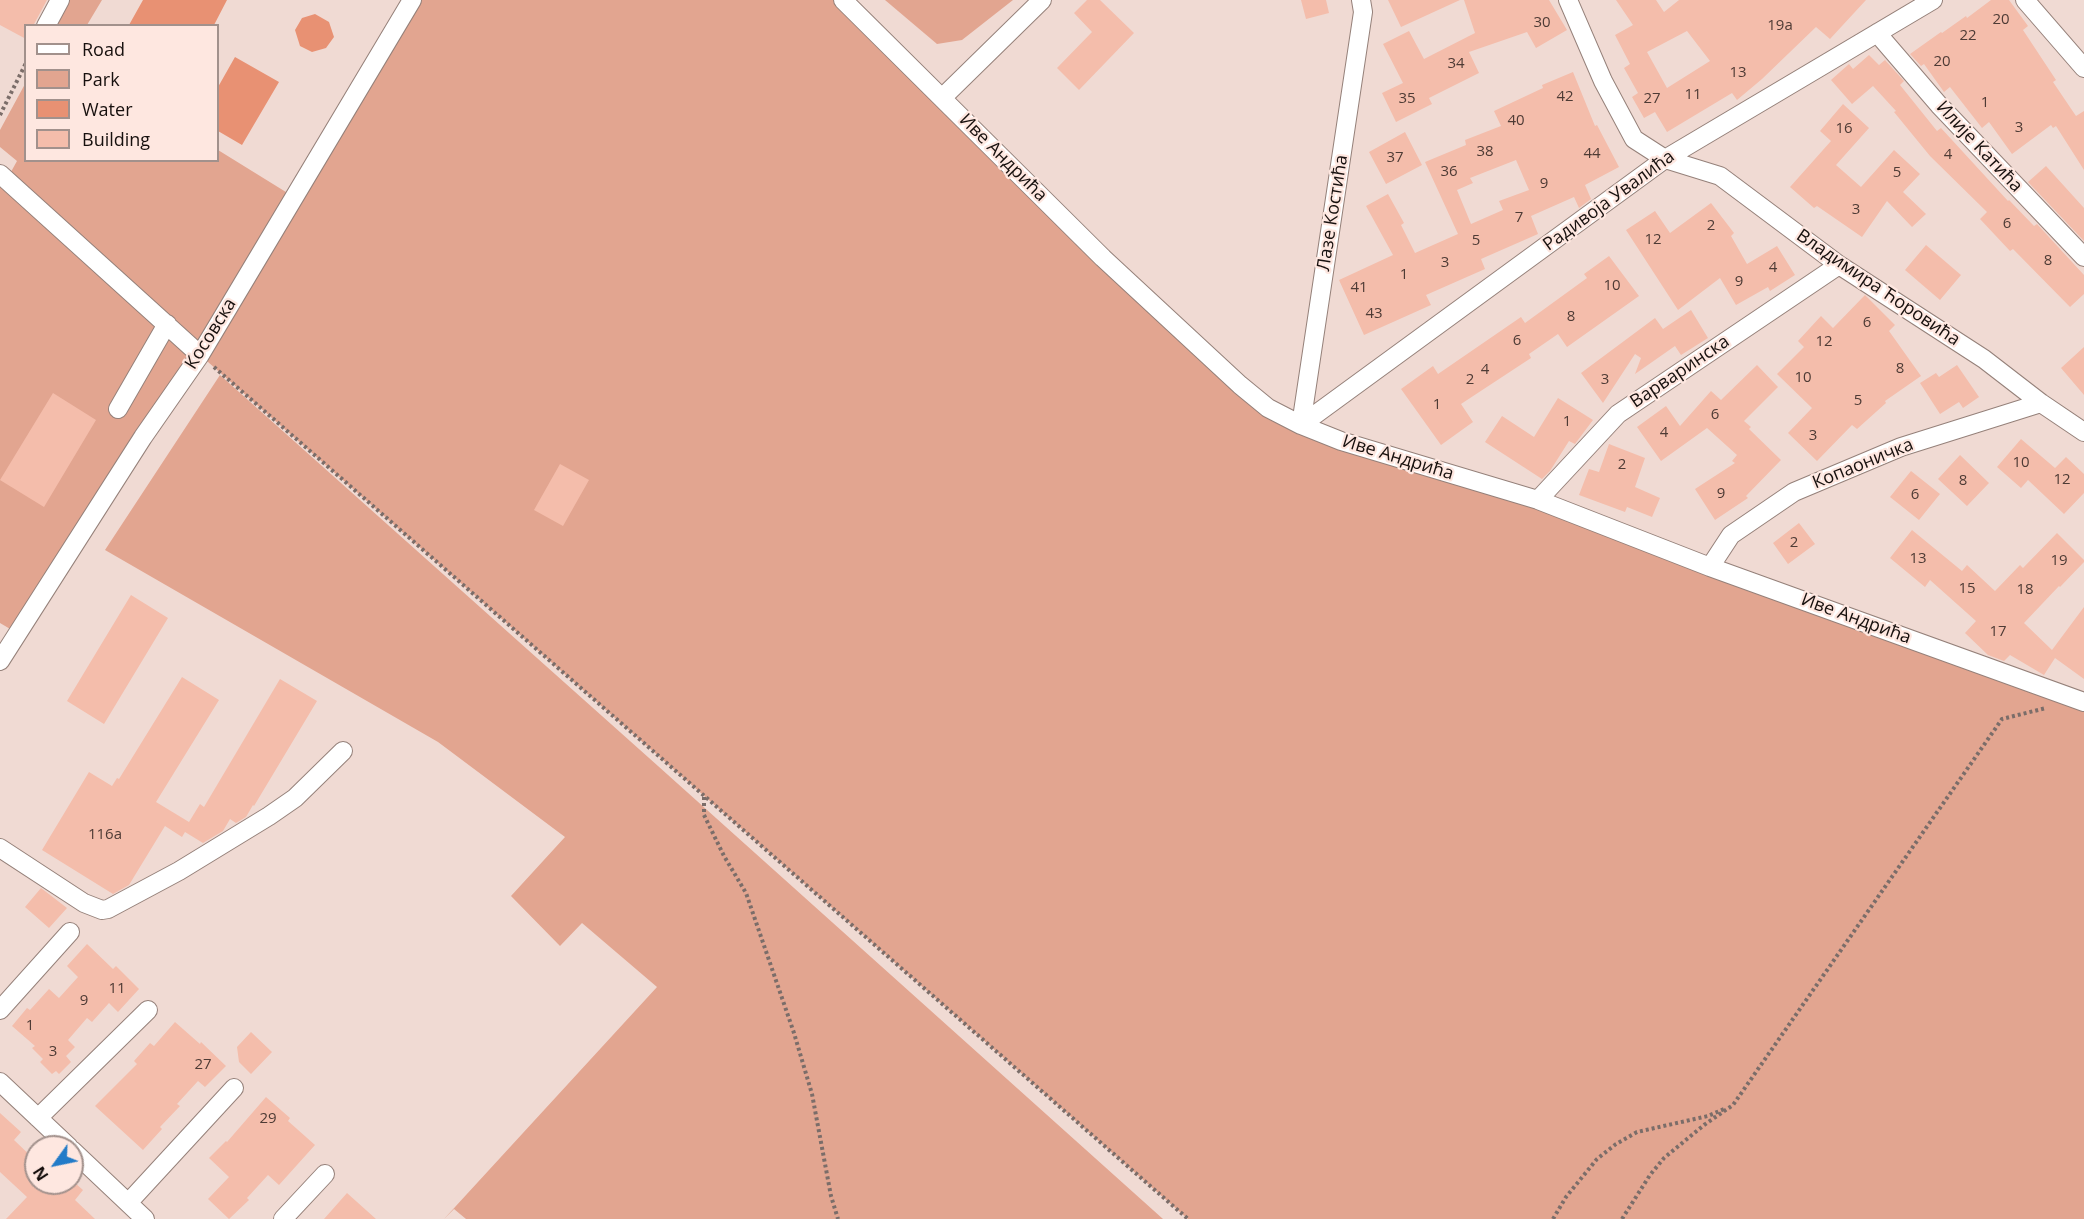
<!DOCTYPE html>
<html>
<head>
<meta charset="utf-8">
<style>
  body { margin:0 }
  #map { position:relative; width:2084px; height:1219px; overflow:hidden; background:#f0dad3; font-family:"Open Sans",sans-serif }
  canvas { display:block }
  .legend { position:absolute; left:24px; top:24px; width:195px; height:138px; box-sizing:border-box; background:#fee7e0; border:2px solid #a2918c; margin:0; padding:8px 10px; list-style:none; font-size:18px; color:#17100e }
  .legend li { display:flex; align-items:center; gap:12px; height:30px }
  .legend b { width:30px; border:2px solid #a2918c }
  .north { position:absolute; left:24px; top:1135px; width:60px; height:60px; box-sizing:border-box; background:#fee7e0; border:2px solid #a2918c; border-radius:50%; rotate:237deg; font-size:16px; font-weight:700; line-height:24px; text-align:center; color:#17100e }
  .north::after { content:''; display:block; margin:auto; width:21px; height:27px; background:#227bc8; clip-path:polygon(50% 0,100% 100%,50% 72%,0 100%) }
</style>
</head>
<body>
<div id="map">
<canvas width="2084" height="1219"></canvas>
<ul class="legend">
<li><b style="height:8px;background:#fff"></b>Road</li>
<li><b style="height:16px;background:#e2a590"></b>Park</li>
<li><b style="height:16px;background:#e89173"></b>Water</li>
<li><b style="height:16px;background:#f4bdab"></b>Building</li>
</ul>
<div class="north">N</div>
</div>
<script>
const ctx = document.querySelector('canvas').getContext('2d');
ctx.lineJoin = 'round';
function fillPath(path, color) {
  ctx.fillStyle = color;
  ctx.fill(path, 'evenodd');
}
function toPath(rows) {
  const path = new Path2D();
  for (const r of rows) {
    path.moveTo(r[0], r[1]);
    for (let i = 2; i < r.length; i += 2) path.lineTo(r[i], r[i + 1]);
  }
  return path;
}
function stroke(path, color, width, dash) {
  ctx.strokeStyle = color;
  ctx.lineWidth = width;
  ctx.lineCap = dash ? 'butt' : 'round';
  ctx.setLineDash(dash || []);
  ctx.stroke(path);
}
function write(font, color, halo, rows, align = 'center') {
  ctx.font = font + ' "Open Sans",sans-serif';
  ctx.lineWidth = 4.5;
  ctx.setLineDash([]);
  ctx.textBaseline = 'middle';
  ctx.strokeStyle = halo;
  ctx.fillStyle = color;
  for (const [text, x, y, turn = 0] of rows) {
    ctx.save();
    ctx.translate(x, y);
    ctx.rotate((+turn || 0) * Math.PI / 180);
    ctx.textAlign = isNaN(turn) ? turn : align;
    if (halo) ctx.strokeText(text, 0, 0);
    ctx.fillText(text, 0, 0);
    ctx.restore();
  }
}
const green = toPath([
  [69,0,102,0,87,25,56,26],
  [412,0,843,0,1268,408,1538,500,2084,702,2084,1219,1188,1219,200,355,17,633,0,623,0,174,7,179,17,161,0,147,0,130,25,84,26,160,218,160,218,150,294,197],
  [885,0,1013,0,962,40,937,44],
  [220,375,658,766,1163,1219,466,1219,454,1209,444,1219,657,987,582,923,560,946,511,896,565,837,438,742,105,550]
]);
const water = toPath([
  [143,0,227,0,214,25,129,25],
  [315,14,329,22,334,37,326,48,312,52,300,46,295,30,302,18],
  [235,57,279,82,242,145,218,131,218,87]
]);
const building = toPath([
  [0,0,47,0,33,26,26,26,26,39,0,25],
  [1087,0,1100,0,1134,33,1079,90,1057,68,1092,32,1074,13],
  [1301,0,1326,0,1329,13,1306,19],
  [1388,0,1460,0,1401,27],
  [1464,0,1549,0,1567,30,1536,48,1527,32,1469,52,1479,73,1429,98,1432,104,1396,122,1382,93,1403,83,1383,44,1409,31,1424,59,1475,33],
  [1616,0,1656,0,1664,12,1679,0,1866,0,1830,39,1816,27,1762,79,1737,100,1732,93,1667,132,1655,112,1644,118,1632,97,1638,93,1624,68,1630,64,1615,35,1633,25],
  [1687,31,1710,61,1667,88,1647,52],
  [1991,0,2009,0,2028,26,2023,30,2056,80,2053,82,2076,116,2084,111,2084,170,2056,126,2053,128,2051,125,2012,154,1989,122,1982,128,1950,87,1944,92,1924,64,1921,66,1910,54,1941,32,1942,33,1966,16,1967,18],
  [1869,55,1879,65,1885,60,1904,81,1900,85,1937,131,1941,128,2008,201,2009,200,2034,226,2037,224,2084,275,2084,294,2070,307,2013,249,2010,251,1980,219,1987,212,1930,156,1894,112,1896,111,1873,86,1852,104,1831,80,1849,64,1853,69],
  [1573,72,1595,126,1597,125,1619,167,1585,185,1591,199,1579,208,1574,197,1531,216,1538,234,1481,259,1485,269,1426,295,1431,305,1364,335,1339,280,1393,255,1366,206,1388,194,1404,223,1401,225,1415,253,1458,234,1425,162,1466,145,1465,140,1501,126,1494,111,1543,88,1542,85],
  [1516,160,1529,190,1499,201,1503,210,1471,224,1457,190,1473,183,1470,178],
  [1843,104,1869,128,1836,165,1861,187,1894,150,1920,174,1903,192,1926,214,1912,227,1887,201,1862,237,1817,206,1814,208,1790,187,1831,141,1820,131],
  [1405,132,1422,165,1386,184,1369,152],
  [2046,166,2084,208,2084,241,2028,182],
  [1711,203,1734,233,1731,236,1747,264,1777,246,1795,275,1770,291,1768,287,1736,305,1720,278,1678,310,1626,230,1655,211,1670,233],
  [1926,245,1961,275,1940,300,1905,270],
  [1609,256,1639,296,1567,347,1558,334,1529,354,1531,358,1461,404,1473,422,1441,445,1401,389,1433,366,1438,374,1521,317,1525,323,1587,278,1584,274],
  [1865,295,1895,325,1889,331,1921,376,1885,401,1886,403,1857,429,1852,425,1817,461,1788,433,1812,408,1777,374,1804,347,1798,341,1821,316,1833,328],
  [1691,310,1708,338,1681,355,1675,346,1635,374,1641,358,1635,354,1603,403,1581,373,1655,318,1663,329],
  [2084,347,2084,395,2061,368],
  [1757,365,1778,387,1744,421,1751,427,1749,429,1781,460,1746,496,1748,498,1715,520,1695,489,1735,463,1732,461,1737,455,1707,428,1661,461,1637,427,1666,406,1680,426,1711,391,1721,400],
  [1957,365,1979,397,1963,408,1959,402,1940,414,1920,383,1936,373,1939,377],
  [53,393,96,420,44,507,0,480],
  [1558,398,1593,420,1575,444,1569,441,1550,471,1542,479,1485,442,1502,416,1534,437],
  [2021,439,2055,468,2066,457,2084,474,2084,493,2064,514,2028,480,2021,488,1997,467],
  [1609,444,1645,458,1635,487,1660,498,1652,517,1627,507,1625,512,1579,495,1589,469,1599,472],
  [1960,455,1989,483,1967,506,1938,479],
  [560,464,589,480,563,526,534,510],
  [1911,471,1940,494,1919,520,1890,497],
  [1799,523,1815,544,1788,564,1773,543],
  [1912,530,1962,571,1967,565,1995,591,2020,565,2023,568,2057,533,2084,560,2084,562,2060,587,2059,586,2024,623,2052,650,2084,607,2084,679,2055,658,2044,675,2010,655,2004,661,1988,655,1965,633,1976,621,1930,580,1925,587,1890,558],
  [131,595,168,618,104,724,67,701],
  [182,677,219,700,156,802,189,822,200,804,204,807,280,679,317,701,254,806,253,805,246,817,236,823,230,819,223,831,203,843,185,832,182,837,165,826,129,885,113,894,42,850,89,772,112,786,117,778,119,779],
  [41,888,67,908,49,928,25,907],
  [87,944,113,969,116,966,139,989,118,1012,109,1003,92,1022,87,1018,68,1040,75,1047,66,1056,71,1062,59,1074,56,1071,52,1074,40,1062,43,1059,32,1048,35,1046,12,1026,27,1008,30,1010,49,989,59,998,78,977,67,966],
  [175,1022,200,1044,201,1042,226,1066,205,1087,198,1081,177,1104,180,1106,160,1127,162,1129,143,1150,95,1106,137,1064,134,1061,150,1043,154,1046],
  [251,1032,272,1052,251,1074,239,1062,237,1047],
  [266,1097,290,1118,288,1121,315,1145,279,1185,268,1175,247,1198,249,1200,229,1219,208,1199,229,1177,209,1158,226,1141,227,1142],
  [0,1113,21,1132,14,1140,36,1161,36,1183,75,1183,83,1190,75,1200,95,1219,6,1219,27,1197,0,1172],
  [347,1193,376,1219,324,1219]
]);
const path = toPath([
  [0,115,26,63],
  [214,367,1188,1219],
  [704,797,704,815,724,856,746,893,794,1033,812,1094,831,1196,838,1219],
  [1553,1219,1566,1197,1597,1159,1616,1144,1637,1132,1708,1116,1724,1109],
  [1622,1219,1650,1175,1664,1158,1704,1125,1733,1105,2002,719,2046,708]
]);
const minor = toPath([
  [843,0,1103,258,1240,385,1268,408,1301,425,1341,441,1538,500,1710,567,2084,702],
  [1568,0,1603,81,1634,139,1665,159,1720,176,1839,265,1984,359,2041,403,2084,432],
  [2025,0,2084,68],
  [46,26,60,0],
  [1877,33,1939,105,2084,257],
  [942,98,1042,0],
  [0,174,200,355],
  [118,409,167,324],
  [1301,425,1665,159,1933,0],
  [1301,425,1363,12,1361,0],
  [1538,500,1618,414,1839,265],
  [1710,567,1731,535,1794,492,1901,447,2041,403],
  [0,661,143,437,200,355,412,0],
  [0,848,84,903,102,910,108,909,179,871,269,816,295,798,343,751],
  [0,1010,70,932],
  [0,1082,69,1147],
  [38,1118,148,1010],
  [72,1150,145,1219],
  [128,1203,234,1088],
  [283,1219,325,1174]
]);
const numberNames = [
  ["20",2001,20],
  ["30",1542,23],
  ["19a",1780,26],
  ["22",1968,36],
  ["20",1942,62],
  ["34",1456,64],
  ["13",1738,73],
  ["11",1693,95],
  ["42",1565,97],
  ["35",1407,99],
  ["27",1652,99],
  ["1",1985,103],
  ["40",1516,121],
  ["3",2019,128],
  ["16",1844,129],
  ["38",1485,152],
  ["44",1592,154],
  ["4",1948,155],
  ["37",1395,158],
  ["36",1449,172],
  ["5",1897,173],
  ["9",1544,184],
  ["3",1856,210],
  ["7",1519,218],
  ["6",2007,224],
  ["2",1711,226],
  ["12",1653,240],
  ["5",1476,241],
  ["8",2048,261],
  ["3",1445,263],
  ["4",1773,268],
  ["1",1404,275],
  ["9",1739,282],
  ["10",1612,286],
  ["41",1359,288],
  ["43",1374,314],
  ["8",1571,317],
  ["6",1867,323],
  ["6",1517,341],
  ["12",1824,342],
  ["8",1900,369],
  ["4",1485,370],
  ["10",1803,378],
  ["2",1470,380],
  ["3",1605,380],
  ["5",1858,401],
  ["1",1437,405],
  ["6",1715,415],
  ["1",1567,422],
  ["4",1664,433],
  ["3",1813,436],
  ["10",2021,463],
  ["2",1622,465],
  ["12",2062,480],
  ["8",1963,481],
  ["9",1721,494],
  ["6",1915,495],
  ["2",1794,543],
  ["13",1918,559],
  ["19",2059,561],
  ["15",1967,589],
  ["18",2025,590],
  ["17",1998,632],
  ["116a",105,835],
  ["11",117,989],
  ["9",84,1001],
  ["1",30,1026],
  ["3",53,1052],
  ["27",203,1065],
  ["29",268,1119]
];
const streetNames = [
  ["Илије Катића",1979,147,47],
  ["Иве Андрића",1003,158,45],
  ["Радивоја Увалића",1609,201,-36],
  ["Лазе Костића",1333,213,-81],
  ["Владимира Ћоровића",1878,288,34],
  ["Косовска",211,334,-58],
  ["Варваринска",1680,372,-34],
  ["Иве Андрића",1398,458,17],
  ["Копаоничка",1863,464,-22],
  ["Иве Андрића",1856,619,20]
];
fillPath(green, '#e2a590');
fillPath(water, '#e89173');
fillPath(building, '#f4bdab');
stroke(minor, '#95817a', 20);
stroke(path, '#7b6d69', 4, [3, 3]);
stroke(minor, '#fff', 18);
write('15px', '#4e3b35', null, numberNames);
write('18px', '#17100e', '#fee7e0', streetNames);
</script>
</body>
</html>
